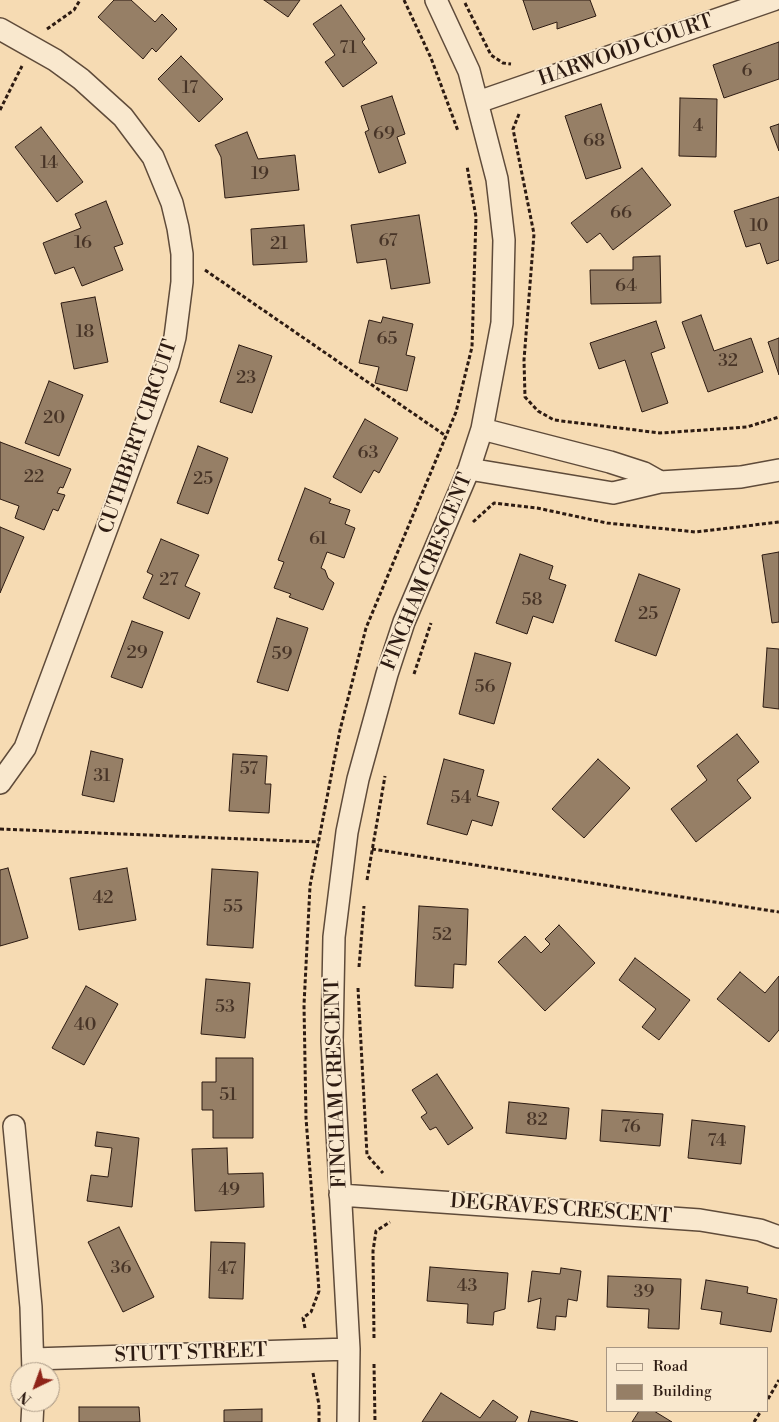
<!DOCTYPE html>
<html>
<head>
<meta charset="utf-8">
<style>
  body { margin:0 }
  #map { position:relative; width:779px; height:1422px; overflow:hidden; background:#f6dbb3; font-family:"Libre Bodoni",serif }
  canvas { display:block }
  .legend { position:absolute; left:606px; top:1347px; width:162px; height:65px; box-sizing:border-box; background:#f9e8ce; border:1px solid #a79683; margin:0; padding:6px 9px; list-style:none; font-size:15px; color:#2d1b12 }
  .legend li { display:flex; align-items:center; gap:10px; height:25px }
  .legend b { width:25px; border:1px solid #a79683 }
  .north { position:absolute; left:10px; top:1362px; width:50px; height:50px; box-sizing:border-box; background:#f9e8ce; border:1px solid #a79683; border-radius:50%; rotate:222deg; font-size:14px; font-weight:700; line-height:20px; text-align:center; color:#2d1b12 }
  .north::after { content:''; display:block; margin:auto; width:18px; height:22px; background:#8f2418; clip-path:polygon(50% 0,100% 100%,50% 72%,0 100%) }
</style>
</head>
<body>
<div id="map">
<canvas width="779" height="1422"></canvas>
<ul class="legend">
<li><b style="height:6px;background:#f9e8ce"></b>Road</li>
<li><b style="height:14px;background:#967f66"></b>Building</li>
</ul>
<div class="north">N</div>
</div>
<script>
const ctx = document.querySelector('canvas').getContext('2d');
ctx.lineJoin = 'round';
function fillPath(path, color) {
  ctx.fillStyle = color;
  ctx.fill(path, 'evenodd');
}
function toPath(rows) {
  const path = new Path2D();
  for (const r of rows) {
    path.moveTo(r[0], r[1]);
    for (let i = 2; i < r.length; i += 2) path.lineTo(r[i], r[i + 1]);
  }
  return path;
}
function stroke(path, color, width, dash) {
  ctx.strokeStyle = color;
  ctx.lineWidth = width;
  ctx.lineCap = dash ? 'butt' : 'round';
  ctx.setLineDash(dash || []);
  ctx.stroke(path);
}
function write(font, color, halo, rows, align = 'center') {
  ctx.font = font + ' "Libre Bodoni",serif';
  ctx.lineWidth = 4;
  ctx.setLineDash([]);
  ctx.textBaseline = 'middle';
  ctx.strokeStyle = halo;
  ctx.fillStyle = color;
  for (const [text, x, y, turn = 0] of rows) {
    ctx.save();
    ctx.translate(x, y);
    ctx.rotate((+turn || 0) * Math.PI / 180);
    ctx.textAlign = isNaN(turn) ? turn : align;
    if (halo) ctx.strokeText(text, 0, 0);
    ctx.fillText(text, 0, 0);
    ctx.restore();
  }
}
const building = toPath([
  [114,0,131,0,155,22,162,14,177,29,156,52,152,48,143,59,98,17,114,0],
  [264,0,300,0,288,17,264,0],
  [523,0,590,0,596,16,557,29,557,22,533,30,523,0],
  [341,5,365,39,362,42,377,63,343,87,325,62,335,55,313,24,341,5],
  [779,42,779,79,724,98,713,65,779,42],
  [181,56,223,99,199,122,158,79,181,56],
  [392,96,405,134,397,137,406,163,379,173,365,132,369,130,361,106,392,96],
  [680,98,717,99,716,157,679,156,680,98],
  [601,104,621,168,586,179,565,116,601,104],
  [779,124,779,151,770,127,779,124],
  [41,127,83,182,57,202,15,147,41,127],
  [247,132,258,159,295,155,299,190,225,198,221,157,215,145,247,132],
  [642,168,671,205,613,250,600,233,587,243,571,223,642,168],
  [779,197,779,260,767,264,760,243,746,247,734,211,779,197],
  [106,201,123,244,114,247,123,270,82,286,74,267,55,274,43,243,81,228,75,214,106,201],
  [419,215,430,283,391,289,386,259,357,263,351,225,419,215],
  [304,225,307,262,253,265,251,229,304,225],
  [660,256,661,303,591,304,590,270,633,270,633,257,660,256],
  [95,297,108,362,74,369,61,303,95,297],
  [701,315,714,351,751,338,763,372,708,392,682,322,701,315],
  [383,317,413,324,406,355,415,357,407,391,375,383,379,367,359,363,369,320,381,323,383,317],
  [656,321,665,348,651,353,668,403,642,412,625,360,599,369,590,343,656,321],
  [779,338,779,375,768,342,779,338],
  [239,345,272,356,252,413,220,402,239,345],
  [49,381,83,395,59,456,25,443,49,381],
  [365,419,398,438,379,473,374,470,361,493,333,477,365,419],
  [0,442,71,469,63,488,60,487,57,493,65,495,58,511,53,509,44,530,15,518,19,506,0,499,0,442],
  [198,446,228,458,208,514,177,503,198,446],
  [305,488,331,499,329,503,350,510,345,524,355,528,344,558,327,552,321,568,325,570,328,578,334,583,323,610,289,597,291,594,274,588,284,562,278,560,305,488],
  [0,527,24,537,0,593,0,527],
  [161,539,199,555,185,586,200,593,189,619,143,598,153,575,147,572,161,539],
  [779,552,779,622,772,623,762,555,779,552],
  [520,554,553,566,549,579,566,585,553,623,533,616,527,634,496,623,520,554],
  [639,574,680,589,656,656,615,641,639,574],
  [277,618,308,628,288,691,257,682,277,618],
  [132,621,163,632,142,688,111,677,132,621],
  [767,648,779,649,779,709,763,707,767,648],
  [475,653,511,663,494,724,459,714,475,653],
  [737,734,759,762,737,780,751,798,696,842,671,809,707,780,697,766,737,734],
  [91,751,123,759,114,802,82,795,91,751],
  [233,754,267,756,265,784,271,784,269,813,229,811,233,754],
  [444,759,484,770,477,796,499,802,492,826,472,820,467,835,427,824,444,759],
  [598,759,630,788,584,838,552,809,598,759],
  [8,868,28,938,0,946,0,870,8,868],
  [127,868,136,920,79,930,70,878,127,868],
  [212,869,258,872,253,948,207,945,212,869],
  [419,906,468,909,466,965,454,964,453,988,415,986,419,906],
  [559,925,595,963,545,1011,498,962,525,936,541,953,550,944,545,939,559,925],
  [635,958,690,1000,659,1040,642,1027,656,1009,619,980,635,958],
  [740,972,765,993,779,976,779,1030,769,1042,717,999,740,972],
  [206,979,250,983,245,1038,201,1034,206,979],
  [86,986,118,1004,84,1065,52,1048,86,986],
  [216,1058,253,1058,253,1138,213,1138,213,1110,202,1110,202,1082,216,1082,216,1058],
  [437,1074,473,1128,448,1145,436,1127,430,1130,421,1117,427,1113,412,1090,437,1074],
  [509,1102,569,1108,566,1139,506,1133,509,1102],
  [602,1110,663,1114,660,1146,600,1141,602,1110],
  [692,1120,745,1126,741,1164,688,1158,692,1120],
  [97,1132,139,1138,132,1207,87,1201,91,1175,108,1177,112,1148,95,1146,97,1132],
  [227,1148,228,1174,263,1173,264,1207,195,1211,192,1149,227,1148],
  [119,1227,154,1297,123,1312,88,1242,119,1227],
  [211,1242,245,1243,243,1299,209,1298,211,1242],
  [430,1267,508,1273,505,1309,494,1312,493,1325,467,1323,468,1304,427,1301,430,1267],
  [561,1268,581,1271,577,1301,568,1299,566,1317,556,1316,555,1330,537,1328,541,1298,528,1302,532,1271,560,1274,561,1268],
  [608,1276,681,1279,679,1329,648,1328,649,1309,607,1307,608,1276],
  [706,1280,748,1287,747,1293,777,1299,771,1332,720,1324,722,1312,701,1309,706,1280],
  [441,1393,480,1418,493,1400,518,1417,515,1422,422,1422,441,1393],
  [79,1407,139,1407,140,1422,79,1422,79,1407],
  [262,1409,262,1422,224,1422,224,1410,262,1409],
  [531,1411,578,1422,528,1422,531,1411],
  [639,1411,654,1411,672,1422,632,1422,639,1411]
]);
const path = toPath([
  [404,0,431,58,458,131],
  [465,3,491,55,503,63,511,64],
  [47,29,74,10,80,0],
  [0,110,22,66],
  [519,114,513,129,534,234,524,360,525,397,538,411,554,420,660,433,747,427,779,417],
  [205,270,446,436],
  [473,522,494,503,537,508,607,523,696,532,779,522],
  [414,674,431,623],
  [0,829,319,842],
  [372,849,779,912],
  [367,880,385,776],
  [359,967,364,906],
  [358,988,367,1155,383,1173],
  [305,1328,303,1318,311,1312,319,1291,306,1118,304,1005,310,886,340,730,366,628,456,412,472,347,476,217,467,166],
  [374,1338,373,1251,376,1231,390,1222],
  [374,1364,375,1422],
  [313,1373,319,1405,319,1422],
  [768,1399,779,1380],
  [754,1422,761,1411]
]);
const minor = toPath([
  [0,29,55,60,81,79,123,117,153,157,172,203,178,228,182,254,182,282,175,337,168,364,25,748,0,783],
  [478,102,773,0],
  [482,429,610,462,644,473,660,482],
  [469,469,613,493,660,482,741,477,779,470],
  [14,1126,31,1307,33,1372],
  [340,1195,700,1220,760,1230,779,1237],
  [33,1359,349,1349],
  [32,1422,33,1402],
  [348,1422,349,1349,332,1041,334,937,347,832,358,779,387,674,404,622,469,469,482,429,502,323,504,240,497,179,469,71,436,0]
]);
const numberNames = [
  ["71",348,49],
  ["6",747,72],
  ["17",190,89],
  ["4",698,127],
  ["69",384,135],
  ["68",594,142],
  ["14",49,164],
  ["19",260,175],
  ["66",621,214],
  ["10",759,227],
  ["67",388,242],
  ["16",83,244],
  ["21",279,245],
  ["64",626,287],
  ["18",85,333],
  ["65",387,340],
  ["32",728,362],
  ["23",246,379],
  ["20",54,419],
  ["63",368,454],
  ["22",34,478],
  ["25",203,480],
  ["61",318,540],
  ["27",169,581],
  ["58",532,601],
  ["25",648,615],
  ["29",137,654],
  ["59",282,655],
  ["56",485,688],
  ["57",249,770],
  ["31",102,777],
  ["54",461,799],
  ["42",103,899],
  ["55",233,908],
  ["52",442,936],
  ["53",225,1008],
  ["40",85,1026],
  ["51",228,1096],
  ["82",537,1121],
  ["76",631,1128],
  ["74",717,1142],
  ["49",229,1191],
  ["36",121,1269],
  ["47",227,1270],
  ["43",467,1287],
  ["39",644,1293]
];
const streetNames = [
  ["HARWOOD COURT",626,51,-19],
  ["CUTHBERT CIRCUIT",139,437,-71],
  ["FINCHAM CRESCENT",428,572,-68],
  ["FINCHAM CRESCENT",337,1083,-92],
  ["DEGRAVES CRESCENT",561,1210,4],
  ["STUTT STREET",191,1354,-2]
];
fillPath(building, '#967f66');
stroke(building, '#2d1b12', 1);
stroke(minor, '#5f4b3a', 24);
stroke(path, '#2d1b12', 3, [4, 2.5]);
stroke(minor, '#f9e8ce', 21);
write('18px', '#473427', null, numberNames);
write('20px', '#2d1b12', '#f9e8ce', streetNames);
</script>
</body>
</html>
